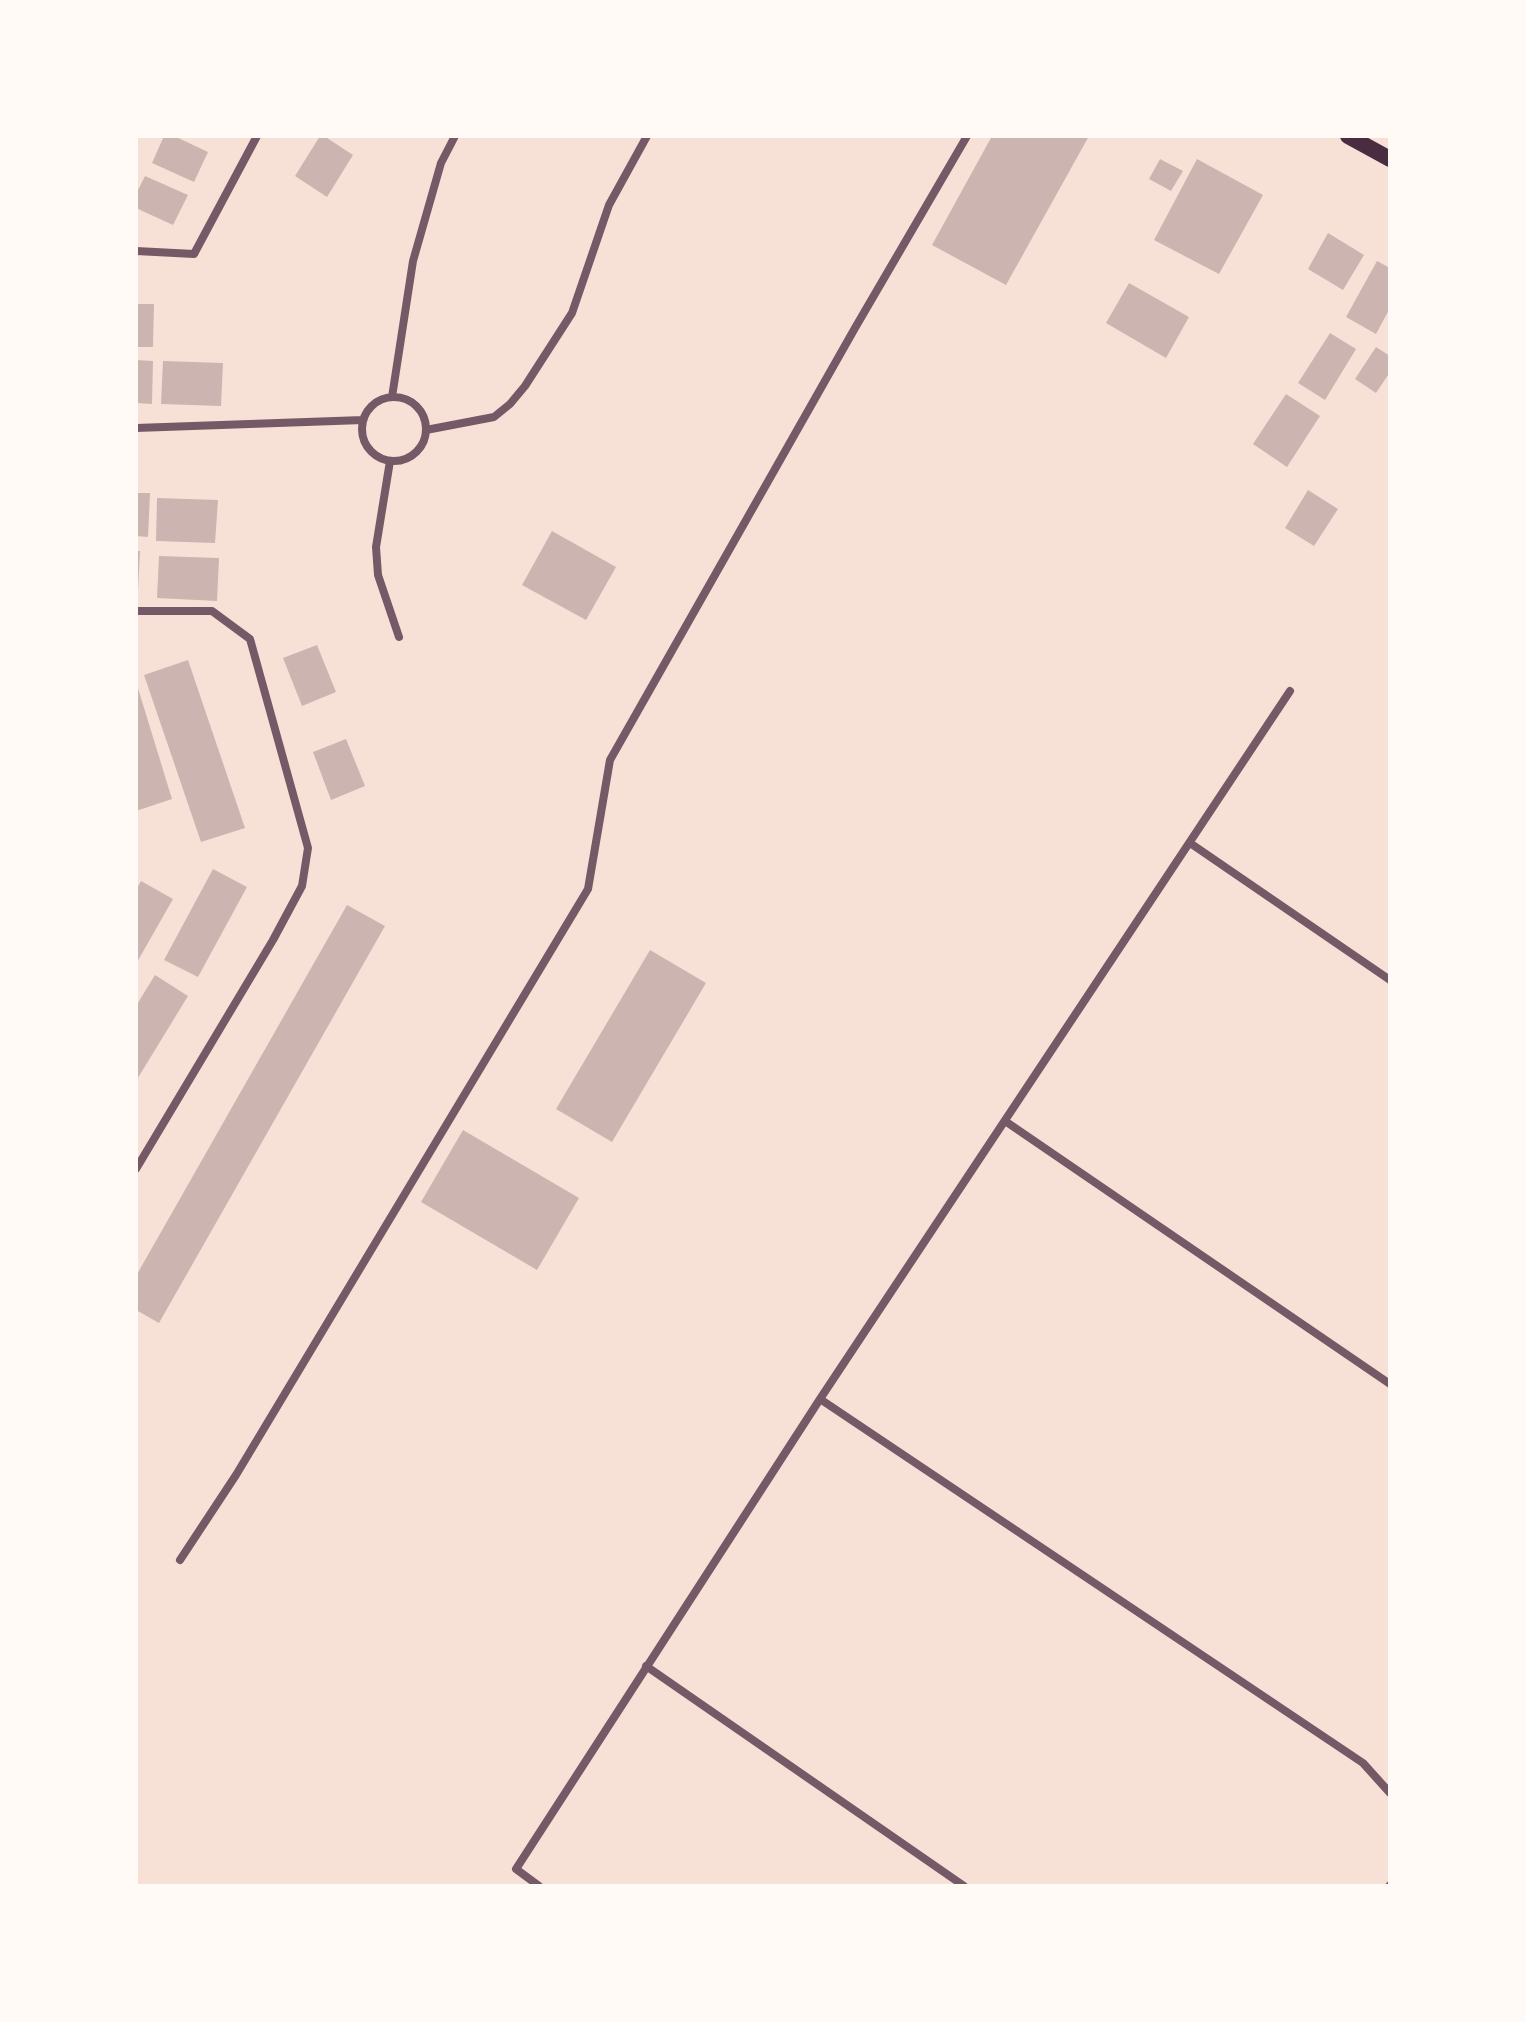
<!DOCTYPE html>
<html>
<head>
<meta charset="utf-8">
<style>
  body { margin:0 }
  #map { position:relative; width:1526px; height:2022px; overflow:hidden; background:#f7e1d7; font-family:Rubik,sans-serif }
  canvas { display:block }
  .frame { position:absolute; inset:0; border:138px solid #fffaf5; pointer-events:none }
</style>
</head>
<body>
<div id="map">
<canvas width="1526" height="2022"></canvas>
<div class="frame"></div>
</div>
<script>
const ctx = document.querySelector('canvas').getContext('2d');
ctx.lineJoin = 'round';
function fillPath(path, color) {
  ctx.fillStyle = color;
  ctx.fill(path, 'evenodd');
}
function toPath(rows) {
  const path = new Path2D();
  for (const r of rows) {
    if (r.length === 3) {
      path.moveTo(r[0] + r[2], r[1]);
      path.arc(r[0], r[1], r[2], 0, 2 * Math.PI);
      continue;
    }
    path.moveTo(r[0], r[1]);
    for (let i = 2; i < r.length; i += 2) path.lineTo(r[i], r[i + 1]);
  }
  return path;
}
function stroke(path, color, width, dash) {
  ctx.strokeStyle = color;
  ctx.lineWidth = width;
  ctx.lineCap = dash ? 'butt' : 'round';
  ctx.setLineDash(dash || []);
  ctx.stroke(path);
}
const building = toPath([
  [164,136,174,136,208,152,194,182,152,163],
  [320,136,324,136,353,155,327,197,295,176],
  [992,136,1089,136,1006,285,932,245],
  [1160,159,1183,171,1171,191,1149,179],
  [1197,159,1263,195,1219,274,1154,240],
  [145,176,188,195,173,225,136,208,136,194],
  [1328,233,1364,255,1343,290,1308,269],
  [1377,261,1390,268,1390,308,1376,334,1346,317],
  [1129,283,1189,317,1166,358,1106,323],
  [136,304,154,304,153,347,136,347],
  [1330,333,1356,349,1325,400,1298,383],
  [1376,347,1390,356,1390,372,1376,393,1355,379],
  [136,360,153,361,152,404,136,403],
  [163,361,223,363,221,406,161,404],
  [1286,394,1320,416,1287,467,1253,444],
  [1308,490,1338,509,1314,546,1285,528],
  [136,493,150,493,148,537,136,536],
  [157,498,218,500,215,543,156,541],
  [552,531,616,567,586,620,522,585],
  [136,551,140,551,138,591,136,591],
  [159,556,219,558,217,601,157,598],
  [317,645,336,692,302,706,283,658],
  [188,660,245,828,201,842,144,675],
  [137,685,172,799,136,811,136,686],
  [346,739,365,786,331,800,313,752],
  [213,869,247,887,198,977,164,960],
  [141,881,173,899,136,964,136,890],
  [347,905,385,926,159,1323,136,1310,136,1276],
  [650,950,706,983,612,1142,556,1109],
  [155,975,188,996,136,1081,136,1006],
  [463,1130,579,1198,537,1270,421,1202]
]);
const minor = toPath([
  [136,251,194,254,257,136],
  [392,397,413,261,441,163,455,136],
  [394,429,32],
  [136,428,363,420],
  [426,430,494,417,510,404,525,386,572,313,609,205,647,136],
  [390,461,376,547,378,575,399,637],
  [136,611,212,611,250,639,308,848,302,886,273,940,136,1169],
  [1190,843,1390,980],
  [1005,1121,1390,1384],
  [820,1399,1363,1763,1390,1793],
  [180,1560,236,1475,588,889,610,760,855,328,967,136],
  [646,1666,964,1886],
  [539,1886,516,1869,820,1399,1290,691],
  [1389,1886,1390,1885]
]);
const secondary = toPath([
  [1348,136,1390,159]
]);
fillPath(building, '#ccb4b1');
stroke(minor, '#755966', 8);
stroke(secondary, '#4a2c40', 16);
</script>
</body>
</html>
